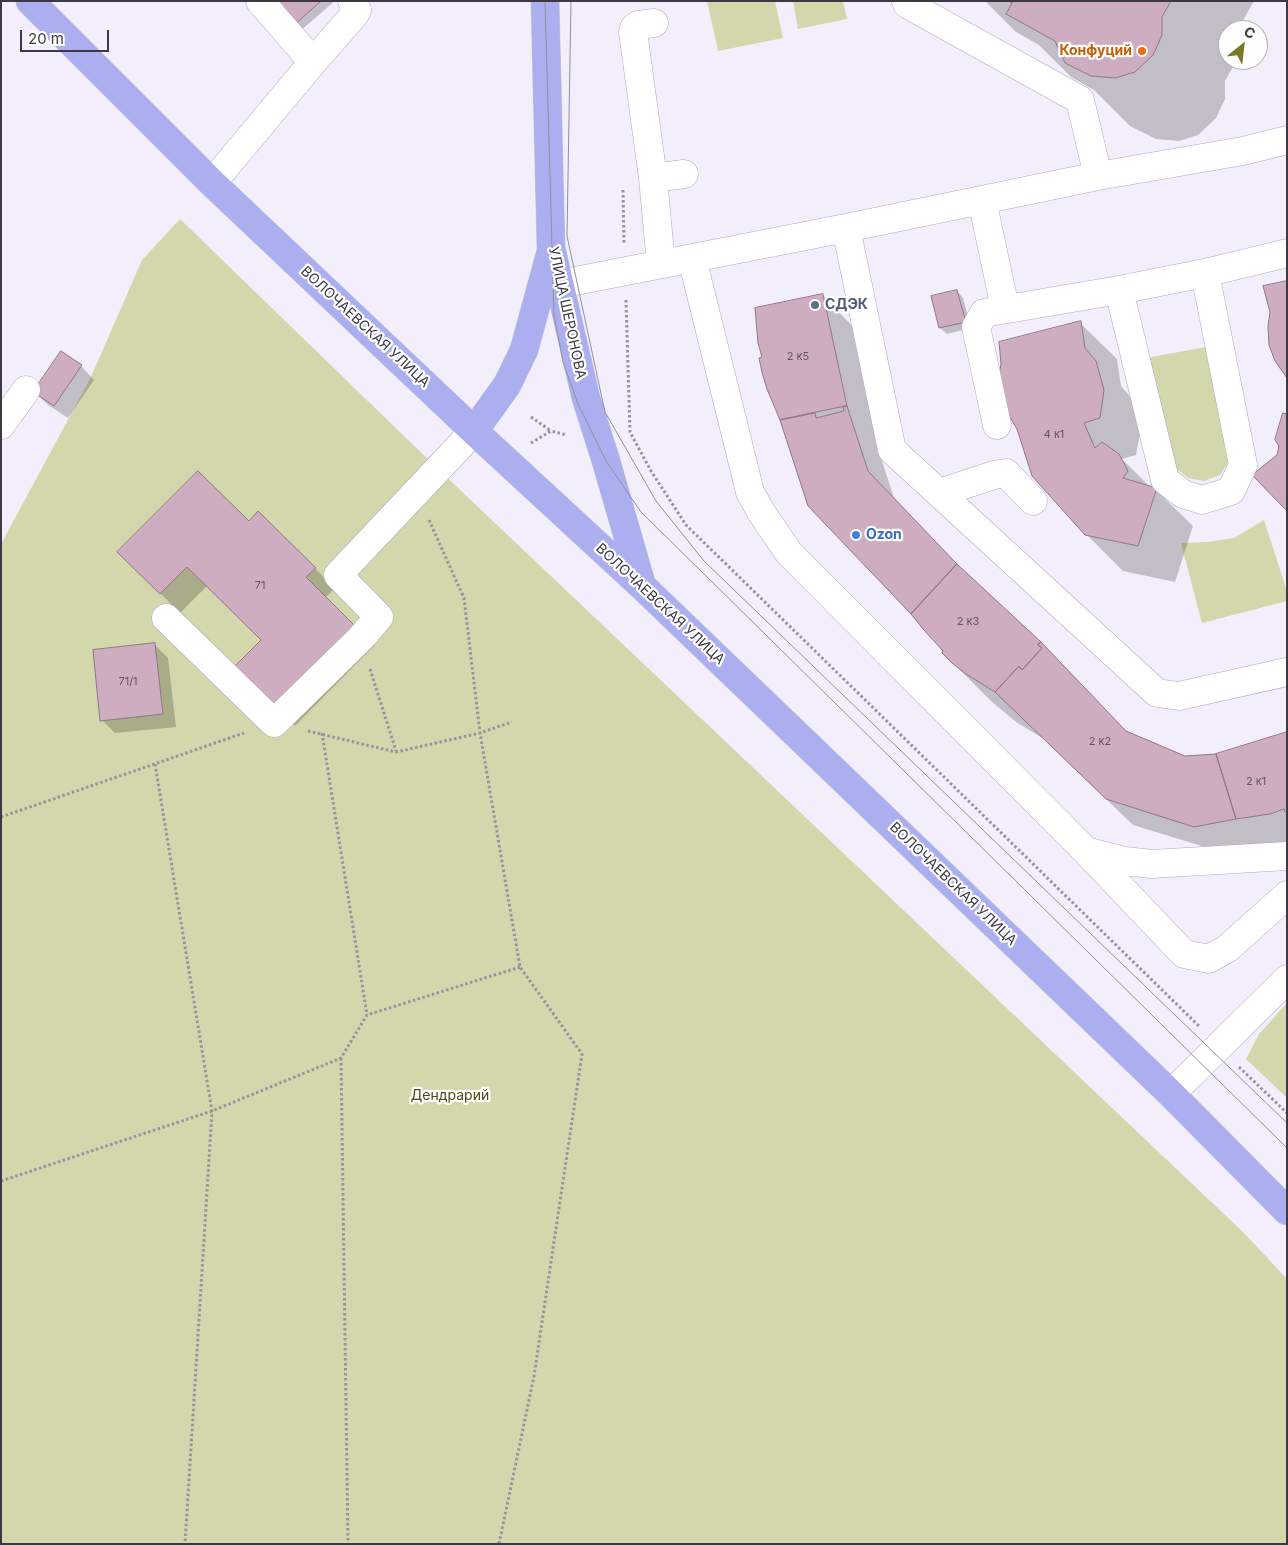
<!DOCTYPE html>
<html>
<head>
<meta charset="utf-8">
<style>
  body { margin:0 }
  #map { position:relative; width:1288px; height:1545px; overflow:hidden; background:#f2eefb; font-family:Inter,sans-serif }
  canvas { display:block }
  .frame { position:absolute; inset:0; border:2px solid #3c3844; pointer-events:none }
  .north { position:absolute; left:1218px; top:20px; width:50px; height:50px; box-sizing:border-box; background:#fefefe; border:1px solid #b0afb4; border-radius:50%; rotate:29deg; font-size:14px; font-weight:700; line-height:20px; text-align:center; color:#3c3844 }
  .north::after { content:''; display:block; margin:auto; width:18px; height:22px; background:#777a23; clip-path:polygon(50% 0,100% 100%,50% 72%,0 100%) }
  .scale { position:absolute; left:20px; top:30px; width:89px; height:22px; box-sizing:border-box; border:2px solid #3c3844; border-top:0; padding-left:6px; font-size:15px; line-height:18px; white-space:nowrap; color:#3c3844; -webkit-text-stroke:4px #fefefe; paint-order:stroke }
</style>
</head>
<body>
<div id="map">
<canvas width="1288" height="1545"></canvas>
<div class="frame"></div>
<div class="north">С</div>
<div class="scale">20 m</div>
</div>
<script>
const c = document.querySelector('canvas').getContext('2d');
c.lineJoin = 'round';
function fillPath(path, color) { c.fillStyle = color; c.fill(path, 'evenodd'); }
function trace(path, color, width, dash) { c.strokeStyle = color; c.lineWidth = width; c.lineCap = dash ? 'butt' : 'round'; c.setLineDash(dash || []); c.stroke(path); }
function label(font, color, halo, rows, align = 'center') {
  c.font = font + ' Inter,sans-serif'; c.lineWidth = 4.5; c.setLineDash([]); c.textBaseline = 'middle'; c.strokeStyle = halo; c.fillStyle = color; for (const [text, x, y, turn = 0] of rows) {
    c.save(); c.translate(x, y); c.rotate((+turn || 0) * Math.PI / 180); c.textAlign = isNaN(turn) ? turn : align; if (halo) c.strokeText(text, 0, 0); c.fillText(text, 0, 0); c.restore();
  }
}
fillPath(new Path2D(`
  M707,1H775L783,38L718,51Z
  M793,1H843L847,19L798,29Z
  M180,219L438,469L1244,1233L1287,1279V1544H1V544L91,377L142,260Z
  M1206,347L1229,461L1220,475L1204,481L1188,478L1174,467L1146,358Z
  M1264,520L1287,591V601L1202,623L1181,543L1207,542L1234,538Z
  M1287,1003V1098L1246,1059L1259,1034Z`), '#d3d8ac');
fillPath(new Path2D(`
  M273,1H335L300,31Z
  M985,1H1254L1242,22L1250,30H1228V60H1237L1225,81V99L1216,118L1198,135L1179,141L1156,139L1130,126L1094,90L1071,77L1039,45L1016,32Z
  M957,291L963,298L971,328L947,334L940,328L933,297Z
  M822,295L870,344L891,459L882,461L894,498L967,575L1041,644L1127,732L1185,757L1216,755L1287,733V867L1221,852L1133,825L1044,739L1016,722L991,701L943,653L945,651L912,613L809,505Z
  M1080,323L1117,359L1121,386L1132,399L1141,427L1136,455L1122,459L1151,488L1156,490L1193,526L1175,582L1123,571L1086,534Z
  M61,353L81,366L94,380L68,418L48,405L35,392Z
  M258,513L335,588L325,598L374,646L295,726L236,667L262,640L207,586L180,613L119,552L249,522Z
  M155,645L168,658L176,727L115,733L102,720Z`), '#0003');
const building = new Path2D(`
  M272,1H321L293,26Z
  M1008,1H1171L1162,17V35L1153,55L1135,72L1115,78L1091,76L1065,63L1055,41L1006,14L1012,3Z
  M1287,281V378L1275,361L1269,345L1268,326L1270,312L1263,286Z
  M957,290L966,322L939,328L931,296Z
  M823,294L847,406L843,407L844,411L816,418L815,413L780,420L767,389L762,372L759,358L762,357L758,343L755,308Z
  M1081,321L1085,348L1096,361L1104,390L1100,418L1084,423L1095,448L1102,442L1119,454L1128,471L1123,478L1157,488L1138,546L1085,535L1032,476L1017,429L1004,407L998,379L1001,364L999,342Z
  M61,351L82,365L54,406L33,392Z
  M847,406L868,471L957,564L911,614L808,506L780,420Z
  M1283,413L1287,414V511L1252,475L1277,455L1279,446L1275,440Z
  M198,471L249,521L258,511L316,568L306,577L355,626L275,707L234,667L261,640L187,567L160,594L117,552Z
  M957,564L1041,642L1038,645L1042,648L1022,670L1019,666L995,692L966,674L952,663L942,653L943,651L923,629L911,614Z
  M1041,642L1126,731L1185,756L1216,754L1236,819L1194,827L1106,799L995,692L1019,666L1022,670L1042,648L1038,645Z
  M155,643L163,714L100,721L93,650Z
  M1287,732V812H1285L1284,809L1270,814L1236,819L1216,754Z`);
fillPath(building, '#cdadbf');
trace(building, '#937586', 1);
const minor = new Path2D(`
  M906,1L907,4L1080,100L1098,176
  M654,23L638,25L634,28L633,32L653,178L661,264
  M313,62L355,14L357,10L352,1
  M653,178L684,174
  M212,183L313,62L260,1
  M982,200L1005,308
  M846,228L892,450L1157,693L1179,696L1287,672
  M692,258L750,492L761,512L789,553L1086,851L1184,954L1209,959L1228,948L1287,895
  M1205,273L1287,253
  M560,284L846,228L1098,176L1243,151L1287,140
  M1,425L26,390
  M997,425L976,327L984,313L1119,290L1205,273L1243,465L1231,491L1202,500L1183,494L1165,480L1119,290
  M939,493L994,475L1006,473L1033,501
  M166,618L274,723L360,639L379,617L338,575L474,431
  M1086,851L1124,861L1152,864L1287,856
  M1171,1094L1287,979`);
const major = new Path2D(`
  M30,1L212,183L474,431L642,586L1171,1094L1287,1211
  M545,1L551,248L586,398L606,461L642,586
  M474,431L507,385L524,350L551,251`);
trace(minor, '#b1a7c5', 29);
trace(major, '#d0cfd2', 29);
trace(new Path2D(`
  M623,190L624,244
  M626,300L630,432L651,471L686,525L1199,1026
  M531,417L551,431
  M531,443L551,431L567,435
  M429,520L464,598L480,733L520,967L582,1054L534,1376L499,1544
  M370,669L396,751
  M308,731L396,752L480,733L512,722
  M322,733L367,1015
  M155,764L212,1111L185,1544
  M1,817L244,733
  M341,1058L348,1544
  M1239,1067L1287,1113
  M1,1181L212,1111L341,1058L367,1015L520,967`), '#96929f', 3, [2.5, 2.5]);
trace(minor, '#fff', 28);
trace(major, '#acafef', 28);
trace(new Path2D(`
  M545,1L554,315L563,362L578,404L606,461L641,512L1287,1148
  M571,1L567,236L605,412L656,501L704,561L1287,1123`), '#938f9c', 1);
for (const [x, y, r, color] of [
  [1142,51,5,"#e8710a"],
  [815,305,5,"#5c6f8a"],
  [856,535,5,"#3f7fe0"]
]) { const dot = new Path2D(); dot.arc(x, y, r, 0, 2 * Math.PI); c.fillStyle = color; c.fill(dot); trace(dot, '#fefefe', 2); }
label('11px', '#605563', null, [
  ["2 к5",798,357],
  ["4 к1",1054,435],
  ["71",260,586],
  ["2 к3",968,622],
  ["71/1",128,682],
  ["2 к2",1100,742],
  ["2 к1",1256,782]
]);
label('bold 14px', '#c56008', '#fefefe', [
  ["Конфуций",1132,51]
], 'right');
label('bold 14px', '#4e5e75', '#fefefe', [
  ["СДЭК",825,305]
], 'left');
label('14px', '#3c3844', '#fefefe', [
  ["УЛИЦА ШЕРОНОВА",567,313,78],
  ["ВОЛОЧАЕВСКАЯ УЛИЦА",365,327,43],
  ["ВОЛОЧАЕВСКАЯ УЛИЦА",660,604,43],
  ["ВОЛОЧАЕВСКАЯ УЛИЦА",953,884,44]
]);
label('bold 14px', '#366cbe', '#fefefe', [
  ["Ozon",866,535]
], 'left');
label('14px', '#484b14', '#fefefe', [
  ["Дендрарий",450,1096]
]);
</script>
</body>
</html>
